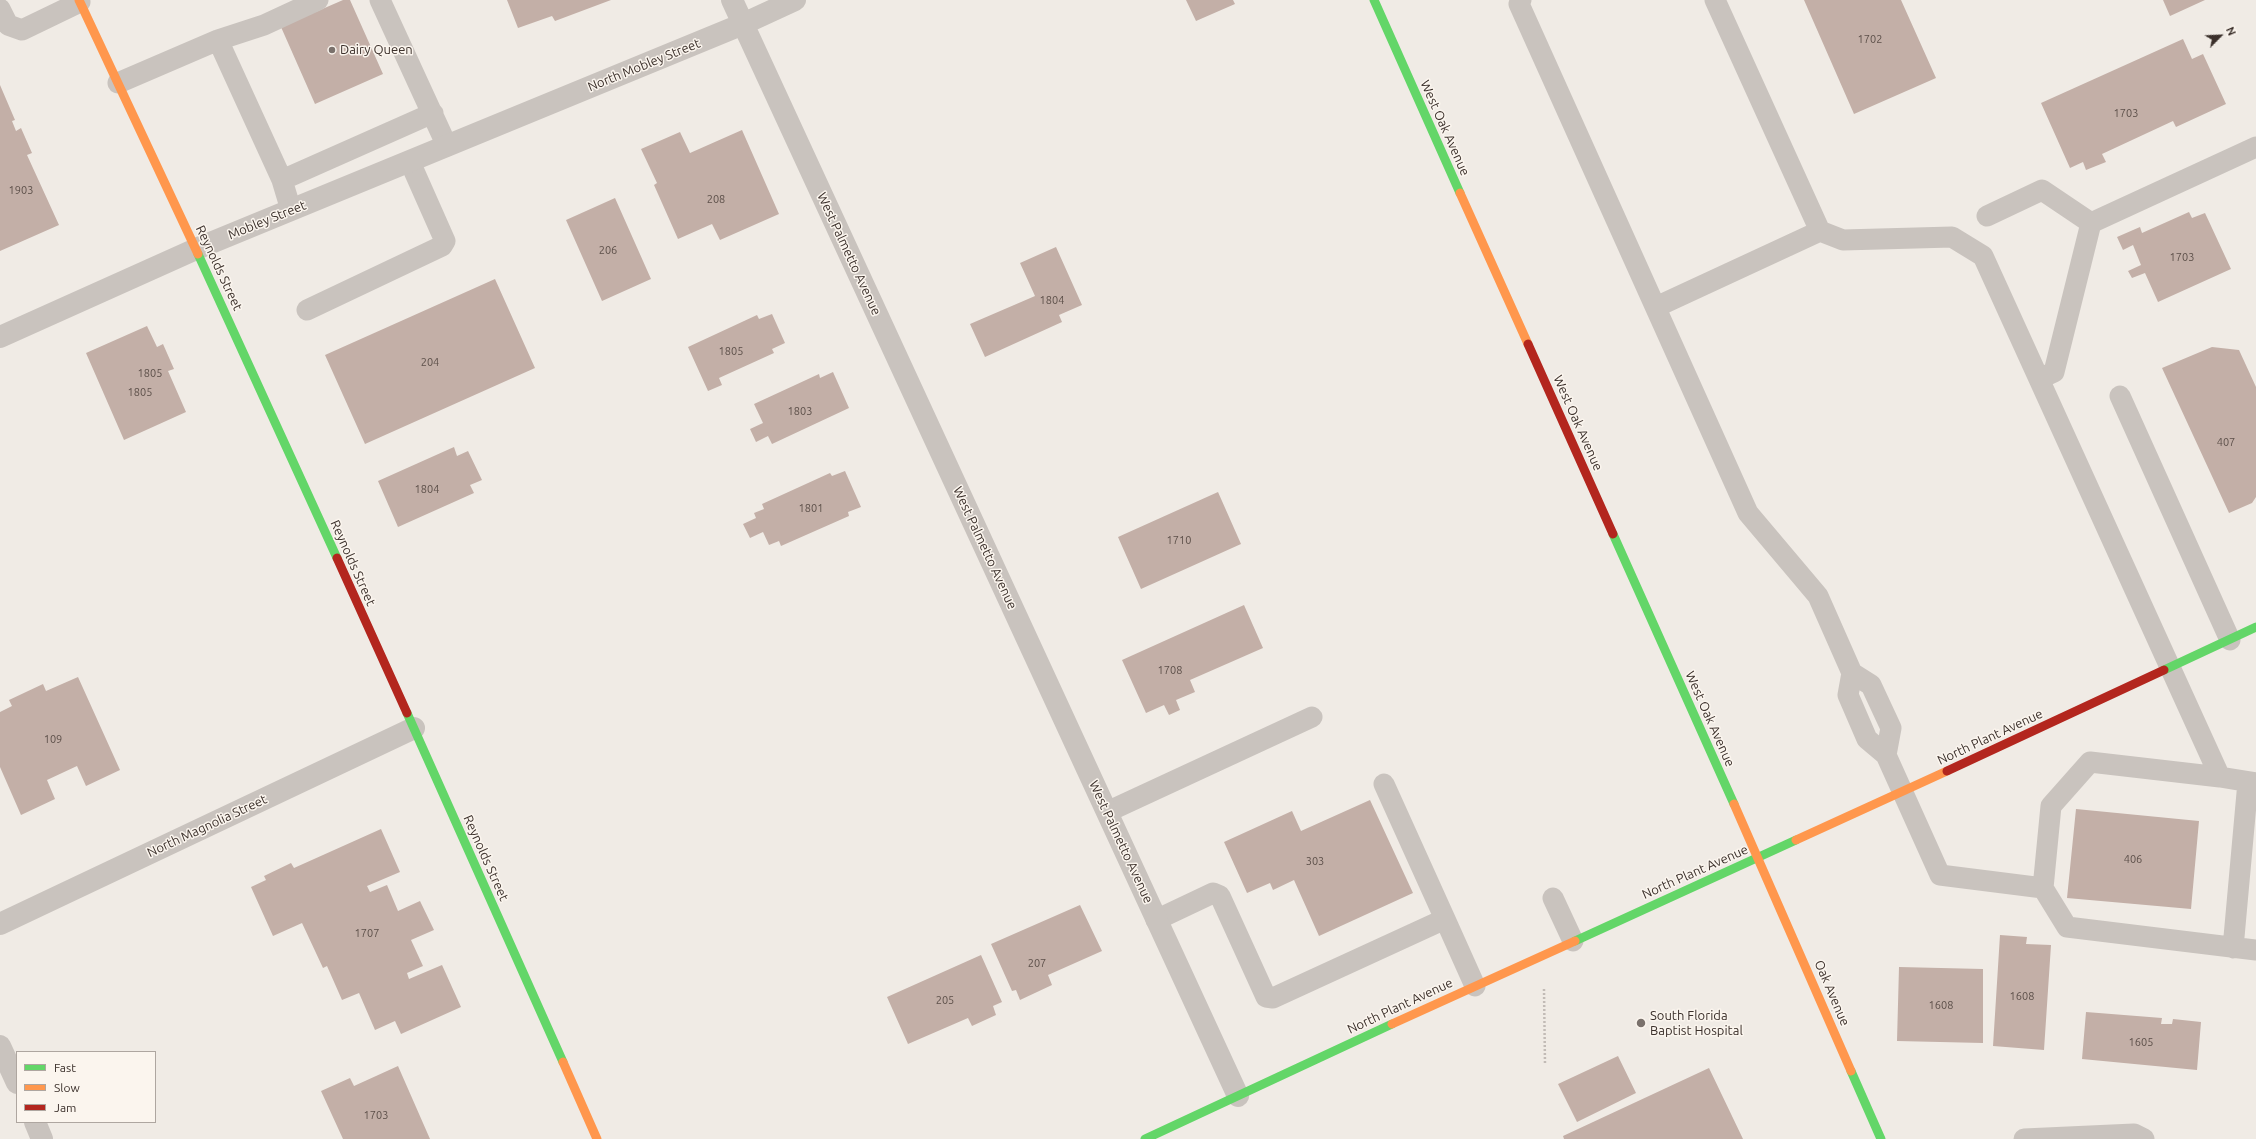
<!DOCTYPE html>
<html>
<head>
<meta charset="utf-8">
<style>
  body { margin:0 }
  #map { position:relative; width:2256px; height:1139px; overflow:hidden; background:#f0ebe5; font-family:Ubuntu,sans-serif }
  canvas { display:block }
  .legend { position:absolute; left:16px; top:1051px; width:140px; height:72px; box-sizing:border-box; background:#fbf5ee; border:1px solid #aea6a0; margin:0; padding:5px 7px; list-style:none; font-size:12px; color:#3b302b }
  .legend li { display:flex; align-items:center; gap:8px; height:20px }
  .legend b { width:20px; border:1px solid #aea6a0 }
  .north { position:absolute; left:2200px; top:16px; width:40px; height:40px; -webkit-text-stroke:3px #fbf5ee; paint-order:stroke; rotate:66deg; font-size:11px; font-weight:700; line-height:16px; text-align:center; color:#3b302b }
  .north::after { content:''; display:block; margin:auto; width:14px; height:18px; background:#3b302b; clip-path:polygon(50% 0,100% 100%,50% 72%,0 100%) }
</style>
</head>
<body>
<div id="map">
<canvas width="2256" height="1139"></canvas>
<ul class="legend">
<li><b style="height:5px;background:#63d668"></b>Fast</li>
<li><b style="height:5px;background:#ff974d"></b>Slow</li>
<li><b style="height:5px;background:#b3261e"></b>Jam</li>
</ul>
<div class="north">N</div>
</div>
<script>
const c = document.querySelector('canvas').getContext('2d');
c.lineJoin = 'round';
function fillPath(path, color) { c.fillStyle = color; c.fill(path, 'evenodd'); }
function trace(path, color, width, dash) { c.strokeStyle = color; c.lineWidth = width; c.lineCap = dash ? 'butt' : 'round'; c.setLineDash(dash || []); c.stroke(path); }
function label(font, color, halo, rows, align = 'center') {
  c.font = font + ' Ubuntu,sans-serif'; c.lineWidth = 3; c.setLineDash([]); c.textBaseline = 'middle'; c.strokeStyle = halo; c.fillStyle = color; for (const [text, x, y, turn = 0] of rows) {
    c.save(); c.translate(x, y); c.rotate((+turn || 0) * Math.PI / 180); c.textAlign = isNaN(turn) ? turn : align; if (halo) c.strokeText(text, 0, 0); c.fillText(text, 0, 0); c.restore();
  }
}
fillPath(new Path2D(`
  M343,0H350L383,74L315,104L281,27Z
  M507,0H611L555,21L552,16L518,28Z
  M1186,0H1233L1235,4L1196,21Z
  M1804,0H1901L1936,78L1854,114Z
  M2163,0H2205L2170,16Z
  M2183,39L2192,59L2203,54L2226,104L2176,127L2173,121L2102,154L2106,162L2086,170L2083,162L2070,168L2041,103Z
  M0,85L15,120L12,121L16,131L21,128L32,153L27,155L59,225L0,251Z
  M742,130L779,214L720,240L712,224L678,239L654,185L657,183L641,149L680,132L690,153Z
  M615,198L651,279L602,301L566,220Z
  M2189,212L2192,218L2205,213L2231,269L2158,302L2145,273L2132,278L2128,271L2141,265L2133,245L2123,250L2117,237L2140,227L2142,233Z
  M1056,247L1082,305L1059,315L1062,322L985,357L970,324L1035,296L1020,263Z
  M495,279L535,368L365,444L325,355Z
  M772,314L785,343L772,349L774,353L719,378L722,385L708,391L688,347L757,315L759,319Z
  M147,326L157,347L163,344L174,369L168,371L186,412L124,440L86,353Z
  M2212,347L2239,350L2256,387V497L2252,503L2229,513L2162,368Z
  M833,372L849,408L772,444L768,436L756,442L750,429L763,423L754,404L819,374L820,378Z
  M454,447L457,456L468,451L482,480L470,485L474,493L398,527L378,481Z
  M845,471L861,507L848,512L849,516L781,546L779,541L769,545L763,532L750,538L743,524L756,518L754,513L764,509L762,504L830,473L832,476Z
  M1218,492L1241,544L1141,589L1118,537Z
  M1244,605L1263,648L1190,680L1195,692L1176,700L1180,710L1169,715L1164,705L1146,713L1122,660Z
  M78,677L120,770L86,786L77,766L47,780L55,799L21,815L0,767V712L12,706L9,700L43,684L46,691Z
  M1370,800L1413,893L1319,936L1294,880L1273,890L1270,883L1247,893L1224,842L1292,811L1301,831Z
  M2076,809L2199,821L2191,909L2067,898Z
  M381,829L400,872L367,886L370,892L387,885L398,911L420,901L434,930L411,940L423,966L407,973L409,979L442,965L461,1007L401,1034L395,1021L375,1030L359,993L342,1000L327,966L323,968L302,923L273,936L251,887L266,880L264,876L291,863L294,868Z
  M1080,905L1102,951L1048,975L1052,985L1020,1000L1016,990L1012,991L991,944Z
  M2000,935L2027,937L2026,944L2051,945L2044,1050L1993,1046Z
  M981,955L1002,1002L993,1006L996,1015L972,1026L968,1018L908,1044L887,997Z
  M1899,967L1983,969V1043L1897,1041Z
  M2086,1012L2162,1018L2161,1024H2172L2173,1019L2201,1022L2197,1070L2082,1059Z
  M1618,1056L1636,1093L1577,1122L1558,1084Z
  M398,1066L430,1139H343L321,1091L350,1078L354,1086Z
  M1709,1068L1743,1139H1564L1563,1136Z`), '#c3afa7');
trace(new Path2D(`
  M1544,989L1545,1064`), '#c2bbb6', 2.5, [2, 2]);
trace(new Path2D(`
  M380,0L447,146
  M1521,0L1519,4L1748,513L1818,596L1852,673
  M1715,0L1820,231L1843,240L1952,237L1983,256L2220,777L2256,783
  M0,9L8,25L22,30L80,2
  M218,40L282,180L291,210
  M118,83L218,40L264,25L318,0
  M282,180L433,113
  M1987,216L2042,190L2091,223
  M1656,307L1820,231
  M307,310L442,246L445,241L410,162
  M2039,379L2054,372L2091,223L2256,147
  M2120,396L2230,640
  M1886,755L1891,728L1871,685L1852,673L1848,695L1867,739L1886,755L1940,875L2043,888L2067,927L2256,950
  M1384,784L1445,919
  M1107,812L1312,717
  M2043,888L2051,806L2090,762L2220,777
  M1553,898L1573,941
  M1156,920L1213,893L1220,896L1266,997L1273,998L1445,919L1475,986
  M2233,948L2248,782
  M2024,1139L2134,1134L2144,1139`), '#c9c3be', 21);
trace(new Path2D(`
  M732,0L1238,1096
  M0,337L196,249L743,24L795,0
  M0,924L414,728
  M0,1046L17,1083
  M35,1122L42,1139`), '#c9c3be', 22);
trace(new Path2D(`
  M1374,0L1460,193
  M198,254L337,558
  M1613,534L1734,804
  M2164,670L2256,627
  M407,713L563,1062
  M1575,941L1796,840
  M1851,1071L1881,1139
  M1145,1139L1392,1024`), '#63d668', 9);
trace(new Path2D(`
  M79,0L198,254
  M1460,193L1528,344
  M1734,804L1851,1071
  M1796,840L1947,771
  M1392,1024L1575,941
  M563,1062L597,1139`), '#ff974d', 9);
trace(new Path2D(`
  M1528,344L1613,534
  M337,558L407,713
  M1947,771L2164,670`), '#b3261e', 9);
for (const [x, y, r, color] of [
  [332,50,4,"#7a716c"],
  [1641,1023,5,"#7a716c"]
]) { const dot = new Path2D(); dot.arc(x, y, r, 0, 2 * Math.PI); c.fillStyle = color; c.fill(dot); trace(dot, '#fbf5ee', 1.5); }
label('11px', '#5d504a', null, [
  ["1702",1870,39],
  ["1703",2126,113],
  ["1903",21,190],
  ["208",716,199],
  ["206",608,250],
  ["1703",2182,257],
  ["1804",1052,300],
  ["1805",731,351],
  ["204",430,362],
  ["1805",150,373],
  ["1805",140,392],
  ["1803",800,411],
  ["407",2226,442],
  ["1804",427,489],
  ["1801",811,508],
  ["1710",1179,540],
  ["1708",1170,670],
  ["109",53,739],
  ["406",2133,859],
  ["303",1315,861],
  ["1707",367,933],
  ["207",1037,963],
  ["1608",2022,996],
  ["205",945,1000],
  ["1608",1941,1005],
  ["1605",2141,1042],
  ["1703",376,1115]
]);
label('13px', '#3b302b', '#fbf5ee', [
  ["Dairy Queen",340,50],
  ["South Florida",1650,1016],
  ["Baptist Hospital",1650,1031]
], 'left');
label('13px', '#3b302b', '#fbf5ee', [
  ["North Mobley Street",644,65,-22],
  ["West Oak Avenue",1445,128,66],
  ["Mobley Street",267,220,-22],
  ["West Palmetto Avenue",849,254,65],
  ["Reynolds Street",219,268,65],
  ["West Oak Avenue",1578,423,66],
  ["West Palmetto Avenue",985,548,65],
  ["Reynolds Street",353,563,66],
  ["West Oak Avenue",1710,719,66],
  ["North Plant Avenue",1990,737,-25],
  ["North Magnolia Street",207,826,-25],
  ["West Palmetto Avenue",1121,842,65],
  ["Reynolds Street",486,858,66],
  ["North Plant Avenue",1695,872,-24],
  ["Oak Avenue",1832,993,67],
  ["North Plant Avenue",1400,1006,-25]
]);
</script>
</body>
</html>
